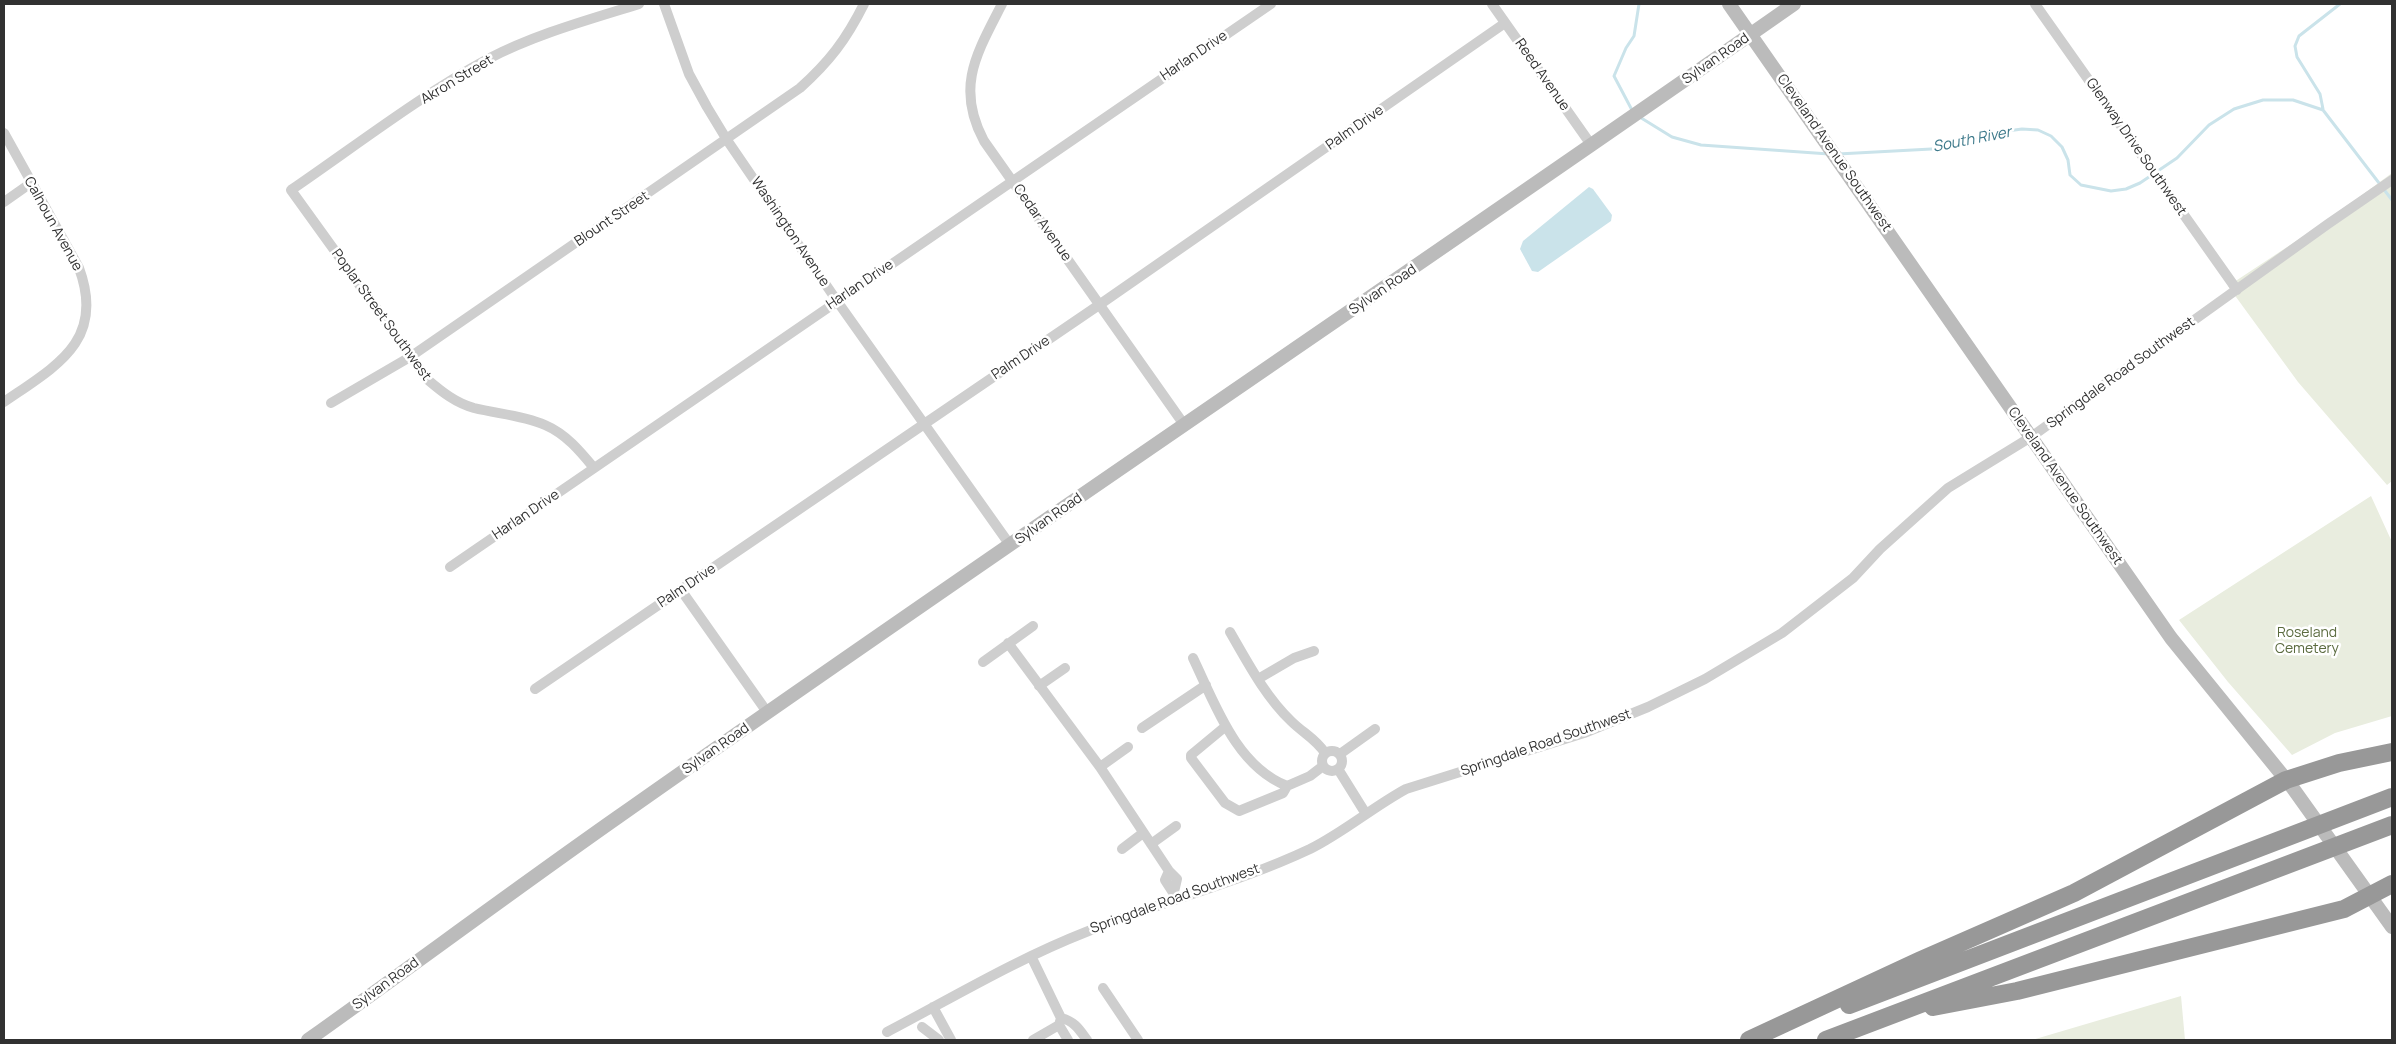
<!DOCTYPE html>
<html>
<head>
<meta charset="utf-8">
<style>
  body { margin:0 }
  #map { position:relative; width:2396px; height:1044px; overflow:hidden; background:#fff; font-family:Manrope,sans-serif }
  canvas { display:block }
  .frame { position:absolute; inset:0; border:5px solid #313131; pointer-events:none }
</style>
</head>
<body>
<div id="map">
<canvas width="2396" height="1044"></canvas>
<div class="frame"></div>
</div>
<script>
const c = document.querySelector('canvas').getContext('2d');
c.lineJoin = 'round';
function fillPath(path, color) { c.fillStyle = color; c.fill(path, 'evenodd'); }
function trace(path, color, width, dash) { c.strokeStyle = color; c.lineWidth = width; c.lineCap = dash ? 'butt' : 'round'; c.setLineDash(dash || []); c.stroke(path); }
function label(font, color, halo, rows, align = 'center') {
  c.font = font + ' Manrope,sans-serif'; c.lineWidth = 5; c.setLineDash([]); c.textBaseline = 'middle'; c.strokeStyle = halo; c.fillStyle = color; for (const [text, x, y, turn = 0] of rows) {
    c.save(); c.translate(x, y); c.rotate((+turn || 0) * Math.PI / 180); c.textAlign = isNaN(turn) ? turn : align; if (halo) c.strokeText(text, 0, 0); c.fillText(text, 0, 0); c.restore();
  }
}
fillPath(new Path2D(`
  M2392,173V481L2387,485L2298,382L2228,286L2328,220Z
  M2371,496L2392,542V716L2335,733L2292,755L2228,682L2179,620Z
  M2181,996L2185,1040H2032Z`), '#e9eddf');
fillPath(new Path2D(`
  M1589,187L1593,189L1612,215L1611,221L1538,272L1532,271L1520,249L1523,241Z`), '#cae3ea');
trace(new Path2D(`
  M2323,109L2320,94L2297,57L2295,46L2299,36L2340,4
  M1633,112L1614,76L1626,48L1634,36L1639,4
  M1638,116L1672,137L1701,145L1829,154
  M1838,154L1950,148L1993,133L2022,129L2038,130L2051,136L2062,147L2068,160L2070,175L2081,185L2111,191L2126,189L2140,183L2177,158L2209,125L2234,109L2263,100H2293L2323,110L2392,200`), '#cae3ea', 3);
trace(new Path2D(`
  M664,4L689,74L707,107L727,140L837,301L1010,545
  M1002,4C977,53 955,87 984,141L1185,426
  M1492,4L1592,146
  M2035,4L2237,290
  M4,133L79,268C106,341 56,366 4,402
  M4,202L31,183
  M331,403L410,357L800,88C829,62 846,40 864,4
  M594,468C580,451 566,434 545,425C522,415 498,414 474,408C456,403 442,392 428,380L291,190C354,147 421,95 488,59C536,34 588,20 639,4
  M450,567L1271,4
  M681,590L767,712
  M1230,632C1248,663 1265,696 1291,721C1303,733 1316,739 1325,753
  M1008,643L1100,767L1169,871L1177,879L1174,892
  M1193,658C1215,704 1236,766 1287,786L1310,776L1323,766
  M983,662L1033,626
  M1258,679L1294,658L1314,651
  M1039,686L1065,668
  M535,689L1099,305L1505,23
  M1226,726L1191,755V758L1225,803L1239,811L1283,793L1287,786
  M1142,728L1206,685
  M1322 761a10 10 0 1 1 20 0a10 10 0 1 1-20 0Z
  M1340,754L1375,729
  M1100,767L1128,747
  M1338,769L1366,814
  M1151,844L1176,826
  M1122,849L1143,833
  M1169,871L1165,880L1174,894
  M1031,956L1061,1018L1059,1025L1068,1040
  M1103,988L1138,1040
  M933,1007L951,1040
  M1061,1018C1074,1021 1079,1029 1087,1040
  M922,1027L939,1040
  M887,1032C952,998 1017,959 1086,932C1160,902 1238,883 1310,849C1344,832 1373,807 1406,789L1584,733L1648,707L1705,679L1782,633L1853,578L1880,549L1948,488L2031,437L2328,224L2392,180
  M1033,1040L1059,1025`), '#cecece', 10);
trace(new Path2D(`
  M1729,4L2171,638L2292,787L2392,927
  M308,1040C412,966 514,890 618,817C1008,542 1404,277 1794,4`), '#bbb', 14);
trace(new Path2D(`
  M1849,1005L2392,797
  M1933,1007L2017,991L2344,909L2392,884
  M1749,1040L1919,961L2074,893L2286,780L2339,763L2392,752
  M1826,1040L2392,825`), '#989898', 18);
label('14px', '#313131', '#fff', [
  ["Harlan Drive",1194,56,-34],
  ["Sylvan Road",1716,59,-35],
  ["Reed Avenue",1542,75,55],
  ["Akron Street",457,80,-31],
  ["Palm Drive",1355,128,-35],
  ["Glenway Drive Southwest",2136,147,55],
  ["Cleveland Avenue Southwest",1834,153,55],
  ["Blount Street",612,219,-34],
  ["Cedar Avenue",1042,223,55],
  ["Calhoun Avenue",53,224,61],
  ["Washington Avenue",790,232,56],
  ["Harlan Drive",860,285,-34],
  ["Sylvan Road",1383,290,-34],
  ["Poplar Street Southwest",381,315,54],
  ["Palm Drive",1021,358,-34],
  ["Springdale Road Southwest",2121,373,-36],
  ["Cleveland Avenue Southwest",2065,486,55],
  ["Harlan Drive",526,515,-34],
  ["Sylvan Road",1049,519,-35],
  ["Palm Drive",687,586,-34],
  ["Springdale Road Southwest",1546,743,-19],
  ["Sylvan Road",716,749,-35],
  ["Springdale Road Southwest",1175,899,-20],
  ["Sylvan Road",386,984,-36]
]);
label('14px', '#5b6b3f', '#fff', [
  ["Roseland",2307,633],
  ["Cemetery",2307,649]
]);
label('italic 15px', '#3e7a8b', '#fff', [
  ["South River",1972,140,-11]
]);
</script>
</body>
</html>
